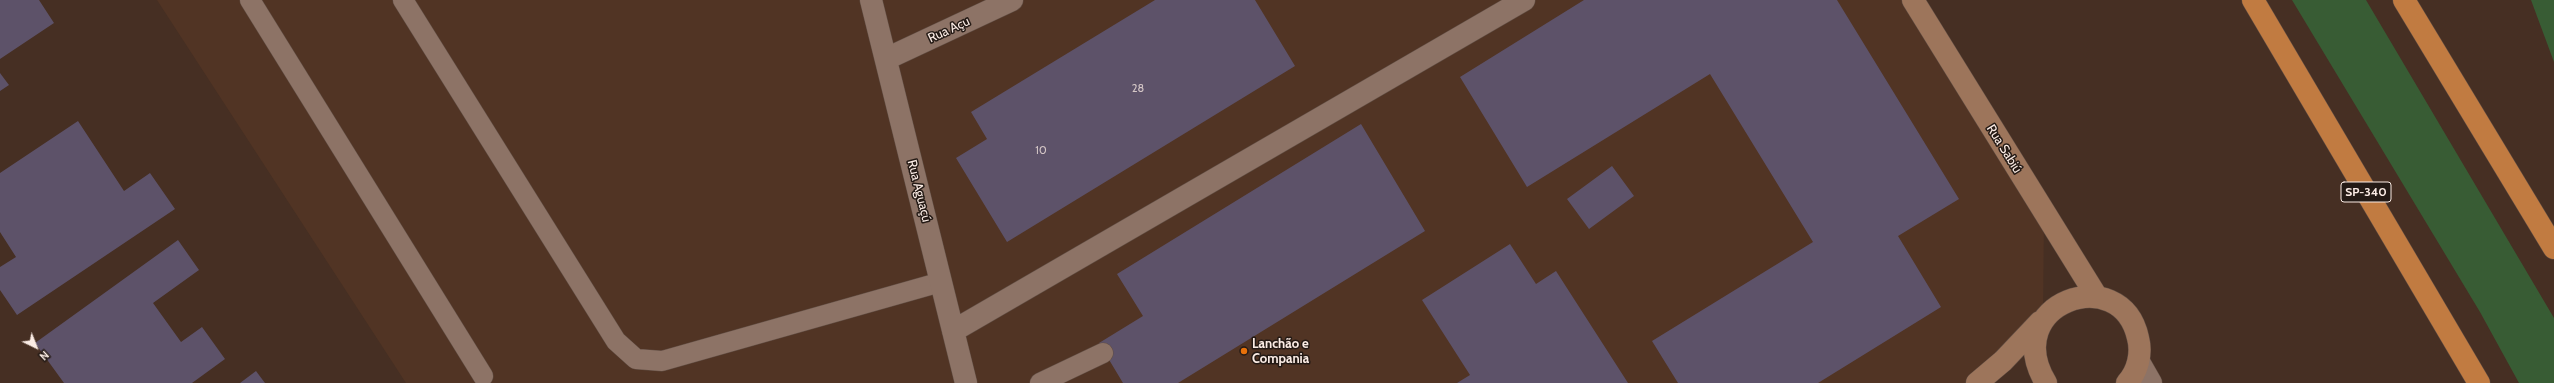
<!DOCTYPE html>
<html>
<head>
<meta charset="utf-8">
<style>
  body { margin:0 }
  #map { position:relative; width:2554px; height:383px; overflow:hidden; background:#462f23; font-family:Cabin,sans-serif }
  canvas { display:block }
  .north { position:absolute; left:16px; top:327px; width:40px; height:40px; -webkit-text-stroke:3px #241a15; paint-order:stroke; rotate:137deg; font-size:11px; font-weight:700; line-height:16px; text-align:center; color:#fbece5 }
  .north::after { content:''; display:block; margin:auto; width:14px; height:18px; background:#fbece5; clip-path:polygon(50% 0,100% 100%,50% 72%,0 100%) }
</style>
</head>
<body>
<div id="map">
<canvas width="2554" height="383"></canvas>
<div class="north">N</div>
</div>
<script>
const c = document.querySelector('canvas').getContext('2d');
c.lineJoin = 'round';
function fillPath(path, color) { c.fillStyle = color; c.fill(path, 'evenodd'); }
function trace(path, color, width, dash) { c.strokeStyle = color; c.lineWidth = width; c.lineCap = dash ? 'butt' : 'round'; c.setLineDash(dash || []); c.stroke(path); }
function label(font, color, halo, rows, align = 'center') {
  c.font = font + ' Cabin,sans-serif'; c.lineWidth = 3; c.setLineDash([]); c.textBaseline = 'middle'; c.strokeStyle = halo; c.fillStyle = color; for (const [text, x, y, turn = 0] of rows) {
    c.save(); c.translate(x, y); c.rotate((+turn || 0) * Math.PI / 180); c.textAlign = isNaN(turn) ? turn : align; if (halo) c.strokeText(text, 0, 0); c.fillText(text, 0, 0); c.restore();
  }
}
fillPath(new Path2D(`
  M157,0H1913L2044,214L2043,318L1968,383H406Z`), '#513424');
fillPath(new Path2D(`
  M2292,0H2366L2554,318V383H2519L2480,312Z
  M2531,0H2554V62Z`), '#385c34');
fillPath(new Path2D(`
  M0,0H39L54,23L0,59Z
  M1155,0H1255L1295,66L1007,242L956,158L987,139L971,112Z
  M1584,0H1837L1959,199L1898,236L1941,307L1818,383H1678L1652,341L1813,242L1710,74L1527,187L1460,77Z
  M0,73L9,85L0,91Z
  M78,121L124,191L150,173L175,209L17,315L0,290V267L16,257L0,232V173Z
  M1361,124L1425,231L1178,383H1123L1099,343L1143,316L1117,274Z
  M1612,166L1634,196L1589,229L1567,199Z
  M178,240L199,270L153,303L181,342L202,327L225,359L192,383H64L35,343Z
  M1510,244L1536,284L1556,271L1628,383H1457L1470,375L1422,300Z
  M256,371L265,383H240Z`), '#5d5269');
const lane = new Path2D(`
  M250,0L483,376
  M403,0L616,341L636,359L662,361L941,282
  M1040,383L1103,353`);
const street = new Path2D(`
  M871,0L966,383
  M886,59L1012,0
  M953,331L1524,0
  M2139,362L2151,383`);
const secondary = new Path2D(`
  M1913,0L2097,297
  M1977,383L2003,361L2040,322
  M2046,383C1998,303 2121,260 2138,338C2142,353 2138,371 2127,383`);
const highway = new Path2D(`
  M2253,0L2479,383
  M2404,0L2554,248`);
trace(lane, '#614e44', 21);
trace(street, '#614e44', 23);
trace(secondary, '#614e44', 23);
trace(highway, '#614e44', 23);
trace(lane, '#8d7366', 20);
trace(street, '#8d7366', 22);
trace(secondary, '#9d755b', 22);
trace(highway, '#c17b41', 22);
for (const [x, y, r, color] of [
  [1244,351,4,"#e8710a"]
]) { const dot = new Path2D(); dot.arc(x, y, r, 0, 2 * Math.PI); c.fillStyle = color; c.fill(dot); trace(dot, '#241a15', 1.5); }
label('11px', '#d4c6c6', null, [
  ["28",1138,89],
  ["10",1041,151]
]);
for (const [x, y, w] of [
  [2366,192,50]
]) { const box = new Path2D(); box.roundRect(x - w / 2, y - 10, w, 20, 3); c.fillStyle = '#241a15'; c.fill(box); trace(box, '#fbece5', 1); }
label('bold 12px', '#fbece5', null, [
  ["SP-340",2366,192]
]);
label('13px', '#fbece5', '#241a15', [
  ["Rua Açu",949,30,-25],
  ["Rua Sabiú",2004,149,58],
  ["Rua Aguaçú",919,191,76]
]);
label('bold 13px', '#fbece5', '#241a15', [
  ["Lanchão e",1252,344],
  ["Compania",1252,359]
], 'left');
</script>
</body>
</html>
